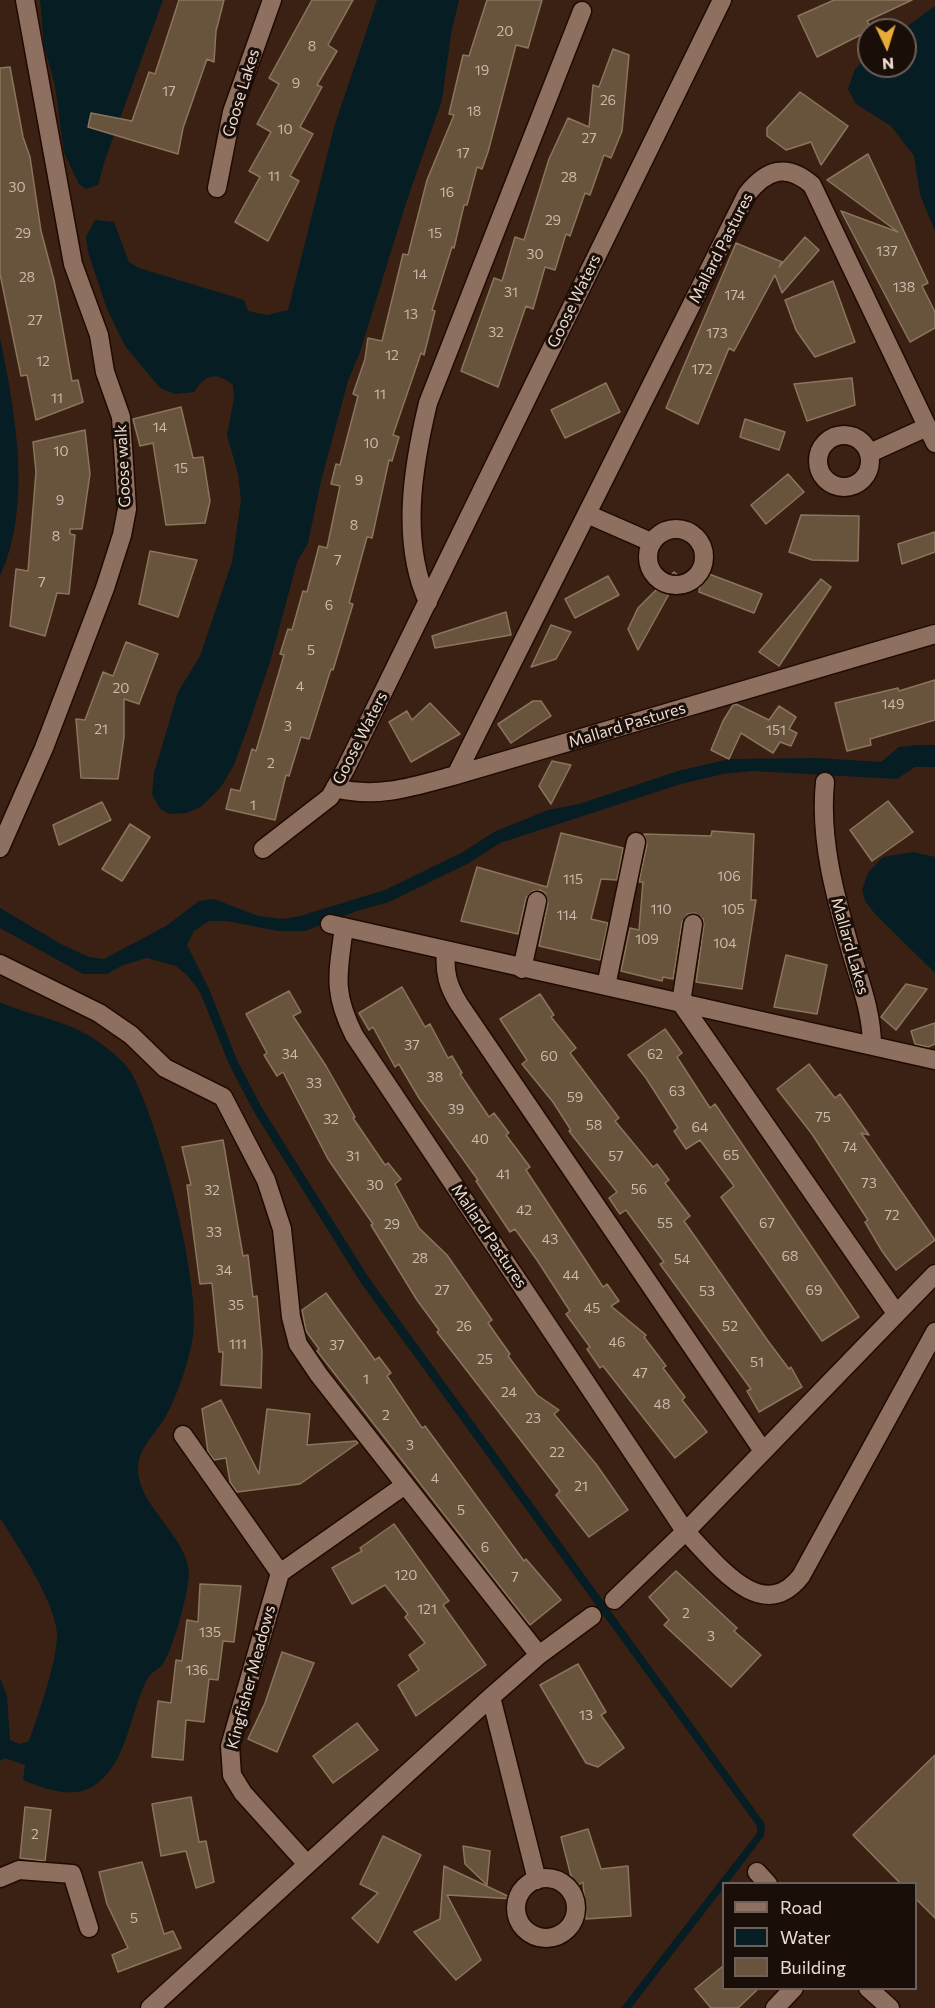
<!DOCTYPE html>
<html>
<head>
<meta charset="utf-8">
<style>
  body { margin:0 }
  #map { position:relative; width:935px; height:2008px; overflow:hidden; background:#3b2114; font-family:Commissioner,sans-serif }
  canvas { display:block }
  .legend { position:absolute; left:722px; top:1882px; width:195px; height:108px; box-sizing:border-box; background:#1a0e09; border:2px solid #6e6059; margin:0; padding:8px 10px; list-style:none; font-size:18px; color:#ecdbd2 }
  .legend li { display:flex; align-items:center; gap:12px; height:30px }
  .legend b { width:30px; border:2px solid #6e6059 }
  .north { position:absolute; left:857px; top:18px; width:60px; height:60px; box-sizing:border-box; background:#1a0e09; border:2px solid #6e6059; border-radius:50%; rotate:176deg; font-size:16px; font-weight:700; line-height:24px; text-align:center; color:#ecdbd2 }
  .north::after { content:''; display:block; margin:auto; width:21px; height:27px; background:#e9ab38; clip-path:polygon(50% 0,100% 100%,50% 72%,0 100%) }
</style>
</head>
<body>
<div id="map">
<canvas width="935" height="2008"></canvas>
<ul class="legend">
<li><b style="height:8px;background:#8e7061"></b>Road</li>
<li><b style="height:16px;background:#061d23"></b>Water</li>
<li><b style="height:16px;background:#68533c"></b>Building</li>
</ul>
<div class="north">N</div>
</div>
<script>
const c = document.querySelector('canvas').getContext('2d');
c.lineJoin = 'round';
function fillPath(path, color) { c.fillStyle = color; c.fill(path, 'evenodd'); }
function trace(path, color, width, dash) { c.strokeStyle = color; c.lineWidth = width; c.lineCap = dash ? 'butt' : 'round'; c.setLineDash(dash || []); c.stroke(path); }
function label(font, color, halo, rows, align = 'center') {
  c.font = font + ' Commissioner,sans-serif'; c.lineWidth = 6; c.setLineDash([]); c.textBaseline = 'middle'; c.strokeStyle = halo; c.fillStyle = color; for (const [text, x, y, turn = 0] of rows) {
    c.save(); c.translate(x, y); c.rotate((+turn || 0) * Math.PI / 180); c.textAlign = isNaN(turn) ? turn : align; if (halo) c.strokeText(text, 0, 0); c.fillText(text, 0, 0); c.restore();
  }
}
fillPath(new Path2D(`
  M40,0H163L105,160L98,185L86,189L79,184L64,153L55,85L44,46Z
  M377,0H459L451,34L442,100L406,203L360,352L348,381L321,481L308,543L297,562L270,662L245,735L234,765L221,787L202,806L187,813L170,814L160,809L152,794L154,773L178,692L200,656L232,562L241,500L238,474L227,435L234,398L233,385C216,371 206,374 194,392L175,394L160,388L125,346L107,309L88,252L86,237L95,220L114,222L129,262L139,268L244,300L248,311L267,315L288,310L335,124Z
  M935,6V231L920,195L914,156L891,126L856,104L848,89L855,69L869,56V66H905V30H902Z
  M0,338C15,411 33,505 0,576Z
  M918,745H935V767H915L897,779L752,771L723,774L681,784L500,843L469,863L389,902L357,911L305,931H278L227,921H209L194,931L187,945L209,989L237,1060L262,1108L369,1278L765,1824L764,1836L728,1883L724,1884L723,1889L631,2008H621L757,1833V1826L361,1283L254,1112L229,1064L200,992L188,976L176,966L147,958L123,965L107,974H83L0,928V908L61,944L89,957L104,959L166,926L199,901L214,899L258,916L283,919L300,916L385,890L463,852L494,832L548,810L579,804L678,771L729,759L817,758L881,762L899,747Z
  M913,852L935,857V973L875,914L865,901L862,890L868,873L883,857Z
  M0,1002C32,1017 69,1020 97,1041C109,1049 127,1063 133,1076C159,1125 204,1290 192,1343C186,1368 179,1391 167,1414C158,1432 140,1445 138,1466C135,1504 187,1535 189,1573C189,1591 173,1650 162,1665C158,1670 151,1672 148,1678C129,1712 129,1761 95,1785C73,1800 45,1789 23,1780L25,1765L5,1758L0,1761V1678L7,1696L10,1740L20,1744L29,1741C38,1716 58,1659 57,1633C54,1600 18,1546 0,1518Z`), '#061d23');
const building = new Path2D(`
  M179,0H224L216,31L214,62L207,59L183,128L178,154L88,127L91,113L132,121L149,72L155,74Z
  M312,0H353L328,45L337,51L317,85L322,87L300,127L313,134L290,176L299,181L268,241L235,222L260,177L249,171L271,132L257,124L279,84L269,78Z
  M487,0H542L528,48L516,45L488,152L482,169L477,167L467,205H464L454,248L452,247L432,310L435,311L424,355L421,353L393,435L399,437L392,461L389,460L372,538L367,537L349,603L353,604L333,670L331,669L309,739L301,737L289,776L286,775L275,820L226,809L231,789L240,791L252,749L256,751L284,655L280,654L288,629L292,630L303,591L307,592L319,546L327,548L340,486L331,484L336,464L340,465L358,396L353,394L365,359L368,338L382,341L403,254L408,255L427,180L454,115L449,114L463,55L469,56Z
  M834,0H912L867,21L872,29L817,57L798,16Z
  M613,49L629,55L622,131L611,158L604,155L590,195L585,193L570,236L566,234L555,270L545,267L533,309L526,306L498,387L461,371L494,278L502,281L515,237L524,240L549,159L568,118L589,127L593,85L599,87Z
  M10,67L23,137L30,157L41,231L54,280L72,381L78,380L83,402L36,420L27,375L21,376L0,274V68Z
  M800,92L848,126L821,165L811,142L786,150L767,136V128Z
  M868,154L928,283L922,286L935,312V328L910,342L841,211L898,232L827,180Z
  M805,237L819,250L782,293L775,275L734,351L729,348L698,424L666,408L736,243L782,262L779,267Z
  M833,281L855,342L815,357L796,330L785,300Z
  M852,378L855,405L807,421L794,384Z
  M606,383L620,412L565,438L551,410Z
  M181,407L193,458L203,457L210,501L205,523L166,525L153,443L140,446L133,419Z
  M745,419L785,432L779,450L740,437Z
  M85,430L90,474L82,529H70V534L75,535L69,594L57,593L45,636L10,626L16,569L28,571L36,472L33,442Z
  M788,474L804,492L766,524L751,505Z
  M801,515L859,516L858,561L812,560L789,552Z
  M935,532V552L902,564L898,544Z
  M150,551L197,560L178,617L139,604Z
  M701,571L762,594L754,613L699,592Z
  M674,572L679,576L638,650L628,629L638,608Z
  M608,576L619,595L575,618L565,599Z
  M821,579L831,587L779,666L759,652Z
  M506,612L511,635L435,648L432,636Z
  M551,625L571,632L556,659L531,667Z
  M126,642L158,654L139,704L124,699V737L118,779L81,778L76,719L85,720L103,672L113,676Z
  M935,680V720L870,739L871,745L847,751L835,703L898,688L899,691Z
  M533,701H541L551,716L511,743L498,724Z
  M430,703L460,734L411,762L389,722L407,711L412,720Z
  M736,704L769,720L779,706L796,717L789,729L797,733L791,746L780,742L773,753L741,733L729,759L711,750L723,721L733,705Z
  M552,761L571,765L551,804L539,786Z
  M888,801L913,832L872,861L850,830Z
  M102,802L111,820L59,845L53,825Z
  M130,824L150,837L122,881L102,869Z
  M712,831L754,834L751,900H756L742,989L696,982L704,925L703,919L695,913L688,914L682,922L673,979L663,977L662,981L621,971L630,928L639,930L643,882H639L647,844L644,834L711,836Z
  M561,833L623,848L617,880L601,879L591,919L608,923L600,960L539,946L548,903L545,893L540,890L533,891L526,898L518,934L461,921L477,867L547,887Z
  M786,955L827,965L817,1014L774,1007Z
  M906,984L927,989L896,1030L881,1017Z
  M402,987L425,1027L430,1024L448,1058L452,1056L462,1073L460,1074L489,1117L494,1113L509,1133L506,1135L530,1167L526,1170L603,1287L607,1284L619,1301L611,1306L646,1335L644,1337L666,1366L663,1368L685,1397L682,1400L707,1432L675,1458L603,1366L600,1368L587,1349L590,1347L566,1314L570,1311L537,1260L515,1229L510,1232L476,1181L478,1180L419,1098L399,1064L395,1067L373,1027L369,1030L359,1013Z
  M289,991L301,1012L293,1016L326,1066L355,1117L353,1118L385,1165L388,1163L401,1179L395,1184L419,1228L447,1255L492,1320L488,1323L510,1354L508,1356L537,1395L559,1410L554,1414L596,1464L628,1510L589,1537L556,1495L560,1491L437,1332L439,1330L417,1300L371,1225L373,1224L328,1159L283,1072L277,1076L264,1055L267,1053L246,1014Z
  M540,994L554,1015L551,1017L576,1048L570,1053L619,1118L615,1121L653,1167L657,1164L669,1180L665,1183L690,1216L684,1221L768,1341L789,1369L791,1367L802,1387L759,1412L747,1391L751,1389L660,1264L664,1262L626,1210L620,1214L609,1198L617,1192L569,1131L571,1130L553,1102L522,1064L527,1060L500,1019Z
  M935,1023V1044L928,1047L915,1044L911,1031Z
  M665,1029L682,1053L677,1057L710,1108L715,1104L859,1317L822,1341L721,1197L734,1186L700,1140L686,1149L674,1131L678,1128L646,1078L628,1055Z
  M809,1064L835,1098L840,1094L869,1135L861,1133L935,1240L896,1270L882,1251L865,1222L868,1220L812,1134L777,1089Z
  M223,1140L243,1256L248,1255L253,1297L257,1296L262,1352L261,1388L221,1385L223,1352H219L212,1283L200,1284L187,1185H191L182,1147Z
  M326,1293L375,1360L379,1357L391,1373L387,1376L422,1428L425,1426L524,1561L526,1559L561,1600L530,1625L317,1351L319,1349L306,1331L302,1310Z
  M221,1400L259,1474L267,1409L310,1414L307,1445L356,1441L358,1443L300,1484L237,1492L230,1482L226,1458L214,1460L208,1452L202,1409Z
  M394,1524L449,1601L443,1605L486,1665L416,1716L398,1685L419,1670L409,1655L425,1643L405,1617L408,1614L385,1585L352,1604L332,1568L362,1551L360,1548Z
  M676,1571L737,1628L734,1631L761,1655L731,1687L664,1625L669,1620L649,1597Z
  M200,1584L241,1586L234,1642L223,1641L218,1680L209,1679L204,1722L186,1720L183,1760L152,1757L158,1701L171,1703L176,1660L182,1661L187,1620L198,1622Z
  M282,1652L314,1663L277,1752L248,1739L265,1703Z
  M578,1664L606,1712L601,1715L624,1748L598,1767L586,1763L540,1685Z
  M357,1723L378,1750L333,1783L313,1756Z
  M935,1755V1918L915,1898V1884H901L853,1835Z
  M191,1797L199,1842L206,1841L214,1882L196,1888L186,1851L161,1856L152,1804Z
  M25,1807L51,1810L45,1861L20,1858Z
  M588,1829L601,1869L628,1866L631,1916L586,1919L583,1882L574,1888L561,1837Z
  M383,1836L421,1855L378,1943L352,1918L378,1893L360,1884Z
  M463,1846L490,1851L487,1885L465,1864Z
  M142,1862L164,1934L173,1931L181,1948L118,1972L112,1955L128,1948L107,1904L99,1872Z
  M444,1866L514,1899L447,1895L481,1960L456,1980L414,1932L440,1919Z
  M723,1966V1989H758L738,2008H711L695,1989Z`);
fillPath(building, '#68533c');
trace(building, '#8b755d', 1.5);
const minor = new Path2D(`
  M217,188L232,112L272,0
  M818 461a26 26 0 1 1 52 0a26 26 0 1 1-52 0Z
  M870,453L927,427
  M587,514L651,542
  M648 557a28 28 0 1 1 56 0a28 28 0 1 1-56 0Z
  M428,602C400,541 413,466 428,403L582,11
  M456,775L747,194C767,169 787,163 812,185L935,443
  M825,782C819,841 836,899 852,955C861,985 872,1014 872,1046
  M335,788C378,799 415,786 456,775L935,634
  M0,848L44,748L105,588L122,535L127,509L121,417L105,372L99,335L73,264L25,0
  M263,849L330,797L345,770L722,0
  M330,924L935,1060
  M693,924L681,1003L896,1313
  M344,927C338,974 332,991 354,1035L685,1531C715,1561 761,1627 801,1576L935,1332
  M446,951C444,973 448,986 459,1004L763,1451
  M0,964L99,1013L131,1035L165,1068L223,1097L266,1180L282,1229L291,1317L298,1344L319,1375L539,1655
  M522,969L537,901
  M606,986L636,842
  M183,1435L280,1573
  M614,1600L690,1527L935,1274
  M491,1697L537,1880
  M306,1863L243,1793L232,1775L230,1746L280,1573L405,1485
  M757,1872L768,1884
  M0,1878L19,1870L72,1874L89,1928
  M516 1908a30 30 0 1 1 60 0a30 30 0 1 1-60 0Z
  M868,1988L890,2008
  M150,2008L491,1697L539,1655L592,1616
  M775,2008L794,1988`);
trace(minor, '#210a01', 21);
trace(minor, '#8e7061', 18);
label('14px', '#cbb9ac', null, [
  ["20",505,31],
  ["8",312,46],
  ["19",482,70],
  ["9",296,83],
  ["17",169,91],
  ["26",608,100],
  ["18",474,111],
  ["10",285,129],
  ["27",589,138],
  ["17",463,153],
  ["11",274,176],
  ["28",569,177],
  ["30",17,187],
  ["16",447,192],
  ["29",553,220],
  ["29",23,233],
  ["15",435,233],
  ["137",887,251],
  ["30",535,254],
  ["14",420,274],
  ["28",27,277],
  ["138",904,287],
  ["31",511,292],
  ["174",735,295],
  ["13",411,314],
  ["27",35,320],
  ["32",496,332],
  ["173",717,333],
  ["12",392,355],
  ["12",43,361],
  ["172",702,369],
  ["11",380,394],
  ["11",57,398],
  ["14",160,427],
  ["10",371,443],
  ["10",61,451],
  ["15",181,468],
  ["9",359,480],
  ["9",60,500],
  ["8",354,525],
  ["8",56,536],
  ["7",338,560],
  ["7",42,582],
  ["6",329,605],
  ["5",311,650],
  ["4",300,686],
  ["20",121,688],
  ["149",893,704],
  ["3",288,726],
  ["21",101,729],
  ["151",776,730],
  ["2",271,763],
  ["1",253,805],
  ["106",729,876],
  ["115",573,879],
  ["110",661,909],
  ["105",733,909],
  ["114",567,915],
  ["109",647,939],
  ["104",725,943],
  ["37",412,1045],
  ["34",290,1054],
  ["62",655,1054],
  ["60",549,1056],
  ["38",435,1077],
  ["33",314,1083],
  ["63",677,1091],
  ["59",575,1097],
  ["39",456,1109],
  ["75",823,1117],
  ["32",331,1119],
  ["58",594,1125],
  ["64",700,1127],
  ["40",480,1139],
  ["74",850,1147],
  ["65",731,1155],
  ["31",353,1156],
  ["57",616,1156],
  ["41",503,1174],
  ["73",869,1183],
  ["30",375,1185],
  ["56",639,1189],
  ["32",212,1190],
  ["42",524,1210],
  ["72",892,1215],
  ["55",665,1223],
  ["67",767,1223],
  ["29",392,1224],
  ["33",214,1232],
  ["43",550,1239],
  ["68",790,1256],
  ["28",420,1258],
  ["54",682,1259],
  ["34",224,1270],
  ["44",571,1275],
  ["27",442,1290],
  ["69",814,1290],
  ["53",707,1291],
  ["35",236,1305],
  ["45",592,1308],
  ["26",464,1326],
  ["52",730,1326],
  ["46",617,1342],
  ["111",238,1344],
  ["37",337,1345],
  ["25",485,1359],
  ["51",757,1362],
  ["47",640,1373],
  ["1",366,1379],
  ["24",509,1392],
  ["48",662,1404],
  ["2",386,1415],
  ["23",533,1418],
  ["3",410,1445],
  ["22",557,1452],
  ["4",435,1478],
  ["21",581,1486],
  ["5",461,1510],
  ["6",485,1547],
  ["120",406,1575],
  ["7",515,1577],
  ["121",427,1609],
  ["2",686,1613],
  ["135",210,1632],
  ["3",711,1636],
  ["136",197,1670],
  ["13",586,1715],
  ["2",35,1834],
  ["5",134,1918]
]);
label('16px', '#ecdbd2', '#1a0e09', [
  ["Goose Lakes",241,93,-73],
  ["Mallard Pastures",721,248,-63],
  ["Goose Waters",574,301,-64],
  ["Goose walk",123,466,-93],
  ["Mallard Pastures",627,725,-17],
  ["Goose Waters",360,738,-63],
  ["Mallard Lakes",850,946,74],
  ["Mallard Pastures",489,1236,56],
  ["Kingfisher Meadows",251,1677,-75]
]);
</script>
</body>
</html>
